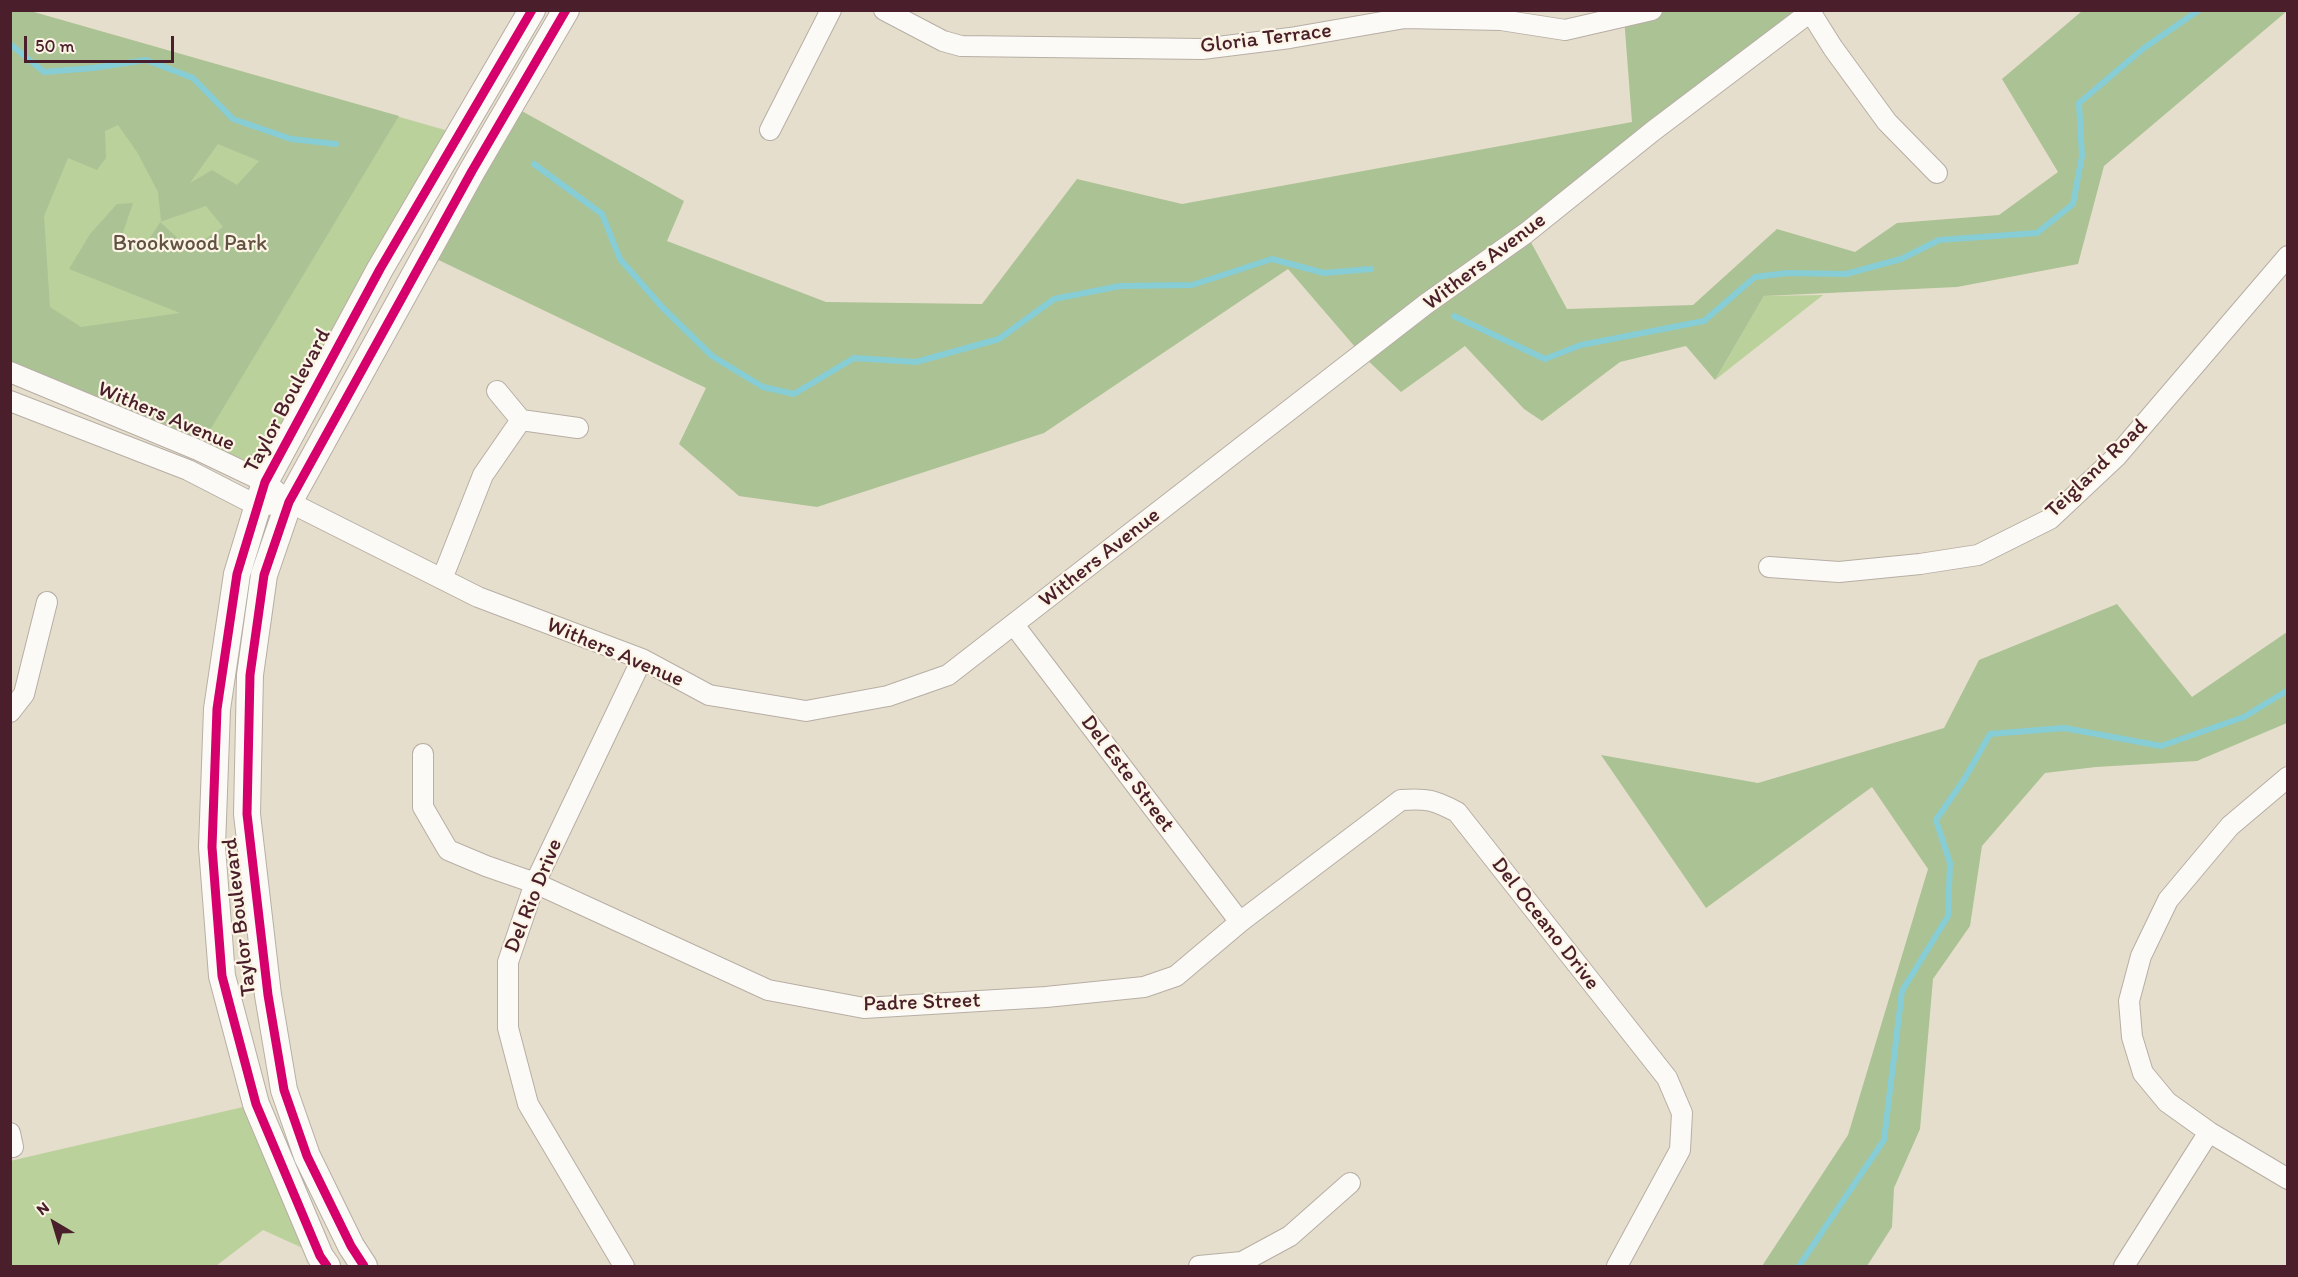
<!DOCTYPE html>
<html>
<head>
<meta charset="utf-8">
<style>
  body { margin:0 }
  #map { position:relative; width:2298px; height:1277px; overflow:hidden; background:#e6decc; font-family:Itim,sans-serif }
  canvas { display:block }
  .frame { position:absolute; inset:0; border:12px solid #4a1f2b; pointer-events:none }
  .north { position:absolute; left:24px; top:1193px; width:60px; height:60px; -webkit-text-stroke:4px #fcf5e5; paint-order:stroke; rotate:322deg; font-size:16px; font-weight:700; line-height:24px; text-align:center; color:#4a1f2b }
  .north::after { content:''; display:block; margin:auto; width:21px; height:27px; background:#4a1f2b; clip-path:polygon(50% 0,100% 100%,50% 72%,0 100%) }
  .scale { position:absolute; left:24px; top:36px; width:150px; height:27px; box-sizing:border-box; border:3px solid #4a1f2b; border-top:0; padding-left:8px; font-size:18px; line-height:21px; white-space:nowrap; color:#4a1f2b; -webkit-text-stroke:4px #fcf5e5; paint-order:stroke }
</style>
</head>
<body>
<div id="map">
<canvas width="2298" height="1277"></canvas>
<div class="frame"></div>
<div class="north">N</div>
<div class="scale">50 m</div>
</div>
<script>
const c = document.querySelector('canvas').getContext('2d');
c.lineJoin = 'round';
function fillPath(path, color) { c.fillStyle = color; c.fill(path, 'evenodd'); }
function trace(path, color, width, dash) { c.strokeStyle = color; c.lineWidth = width; c.lineCap = dash ? 'butt' : 'round'; c.setLineDash(dash || []); c.stroke(path); }
function label(font, color, halo, rows, align = 'center') {
  c.font = font + ' Itim,sans-serif'; c.lineWidth = 4.5; c.setLineDash([]); c.textBaseline = 'middle'; c.strokeStyle = halo; c.fillStyle = color; for (const [text, x, y, turn = 0] of rows) {
    c.save(); c.translate(x, y); c.rotate((+turn || 0) * Math.PI / 180); c.textAlign = isNaN(turn) ? turn : align; if (halo) c.strokeText(text, 0, 0); c.fillText(text, 0, 0); c.restore();
  }
}
fillPath(new Path2D(`
  M11,11H30L459,134L265,482L11,372Z
  M1823,295L1715,380L1764,296Z
  M256,1104L320,1256L263,1230L216,1266H11L10,1161Z`), '#bbd19c');
fillPath(new Path2D(`
  M11,10L30,11L399,116L198,450L11,372ZM118,125L137,152L158,192L161,221L145,245L118,247L133,203L117,204L90,234L69,269L180,313L81,327L50,307L44,216L68,158L97,170L106,158L105,131ZM218,144L259,161L237,185L212,170L190,183ZM206,206L223,227L190,249L160,222Z
  M1652,10L1808,11L1526,233L1567,309L1693,305L1777,229L1855,252L1897,223L1999,215L2058,172L2002,79L2082,11H2287L2104,166L2078,264L1957,287L1764,296L1715,380L1686,346L1620,362L1542,421L1524,409L1465,346L1401,392L1362,355L1288,269L1044,433L817,507L739,496L679,444L706,388L426,254L511,105L684,201L667,241L826,302L982,304L1077,179L1182,204L1632,122L1624,17Z
  M2117,604L2192,697L2287,632V723L2197,761L2096,767L2045,773L1982,846L1970,926L1933,979L1920,1129L1894,1188L1892,1227L1867,1266H1762L1848,1135L1928,869L1872,787L1706,908L1601,755L1758,783L1944,728L1979,660Z`), '#abc294');
trace(new Path2D(`
  M10,44L44,72L93,68L146,60L193,78L233,119L291,139L336,144
  M534,164L602,214L620,259L662,307L712,356L763,387L794,394L854,358L916,362L999,339L1054,299L1120,286L1192,285L1272,259L1324,273L1371,269
  M1454,316L1545,359L1581,345L1704,321L1755,277L1787,273L1846,274L1901,259L1939,240L2037,233L2073,204L2082,156L2079,103L2144,48L2199,10
  M1799,1266L1884,1140L1902,991L1948,916L1950,863L1936,820L1965,778L1990,734L2064,728L2161,746L2244,717L2288,690`), '#87cdd6', 6);
const minor = new Path2D(`
  M884,10L943,41L961,46L1202,49L1290,38L1405,18L1501,20L1565,30L1652,10
  M1811,13L1833,48L1887,122L1937,173
  M770,130L831,10
  M10,372L198,450L265,482L289,502L258,506L188,470L10,401
  M497,391L521,420L578,428
  M289,502L478,597L642,659L709,695L806,711L888,696L948,675L1426,304L1526,233L1653,131L1813,10
  M1769,567L1839,572L1920,564L1978,555L2050,519L2116,457L2288,256
  M442,579L483,475L521,420
  M1014,625L1240,922
  M10,712L24,694L47,602
  M423,754V807L448,850L486,866L535,883L768,990L864,1008L1046,997L1144,987L1176,976L1240,922L1401,800C1427,798 1434,800 1457,812L1667,1078L1682,1113L1680,1150L1617,1266
  M2288,777L2230,826L2168,900L2141,956L2129,1001L2132,1037L2143,1073L2167,1102L2209,1132L2288,1179
  M10,1133L13,1147
  M624,1266L528,1104L508,1028V962L535,883L642,659
  M1199,1266L1242,1262L1290,1236L1350,1183
  M2124,1266L2209,1132`);
const major = new Path2D(`
  M327,1266L320,1256L256,1104L222,976L212,847L217,709L237,574L265,482L380,269L532,10
  M364,1266L351,1246L307,1156L284,1090L268,995L247,814L250,675L264,575L289,502L472,171L566,10`);
trace(minor, '#b7aea4', 22);
trace(major, '#b7aea4', 28);
trace(minor, '#fbfaf7', 20);
trace(major, '#fbfaf7', 26);
trace(new Path2D(`
  M327,1266L320,1256L256,1104L222,976L212,847L217,709L237,574L265,482L380,269L532,10
  M364,1266L351,1246L307,1156L284,1090L268,995L247,814L250,675L264,575L289,502L472,171L566,10`), '#d6006c', 9);
label('22px', '#4a1f2b', '#fcf5e5', [
  ["Gloria Terrace",1266,39,-7],
  ["Withers Avenue",1485,262,-37],
  ["Taylor Boulevard",288,401,-62],
  ["Withers Avenue",166,417,23],
  ["Teigland Road",2097,469,-44],
  ["Withers Avenue",1100,558,-38],
  ["Withers Avenue",615,653,23],
  ["Del Este Street",1127,774,53],
  ["Del Rio Drive",534,896,-68],
  ["Taylor Boulevard",240,917,-97],
  ["Del Oceano Drive",1545,924,52],
  ["Padre Street",922,1003,-2]
]);
label('22px', '#615141', '#fcf5e5', [
  ["Brookwood Park",190,244]
]);
</script>
</body>
</html>
